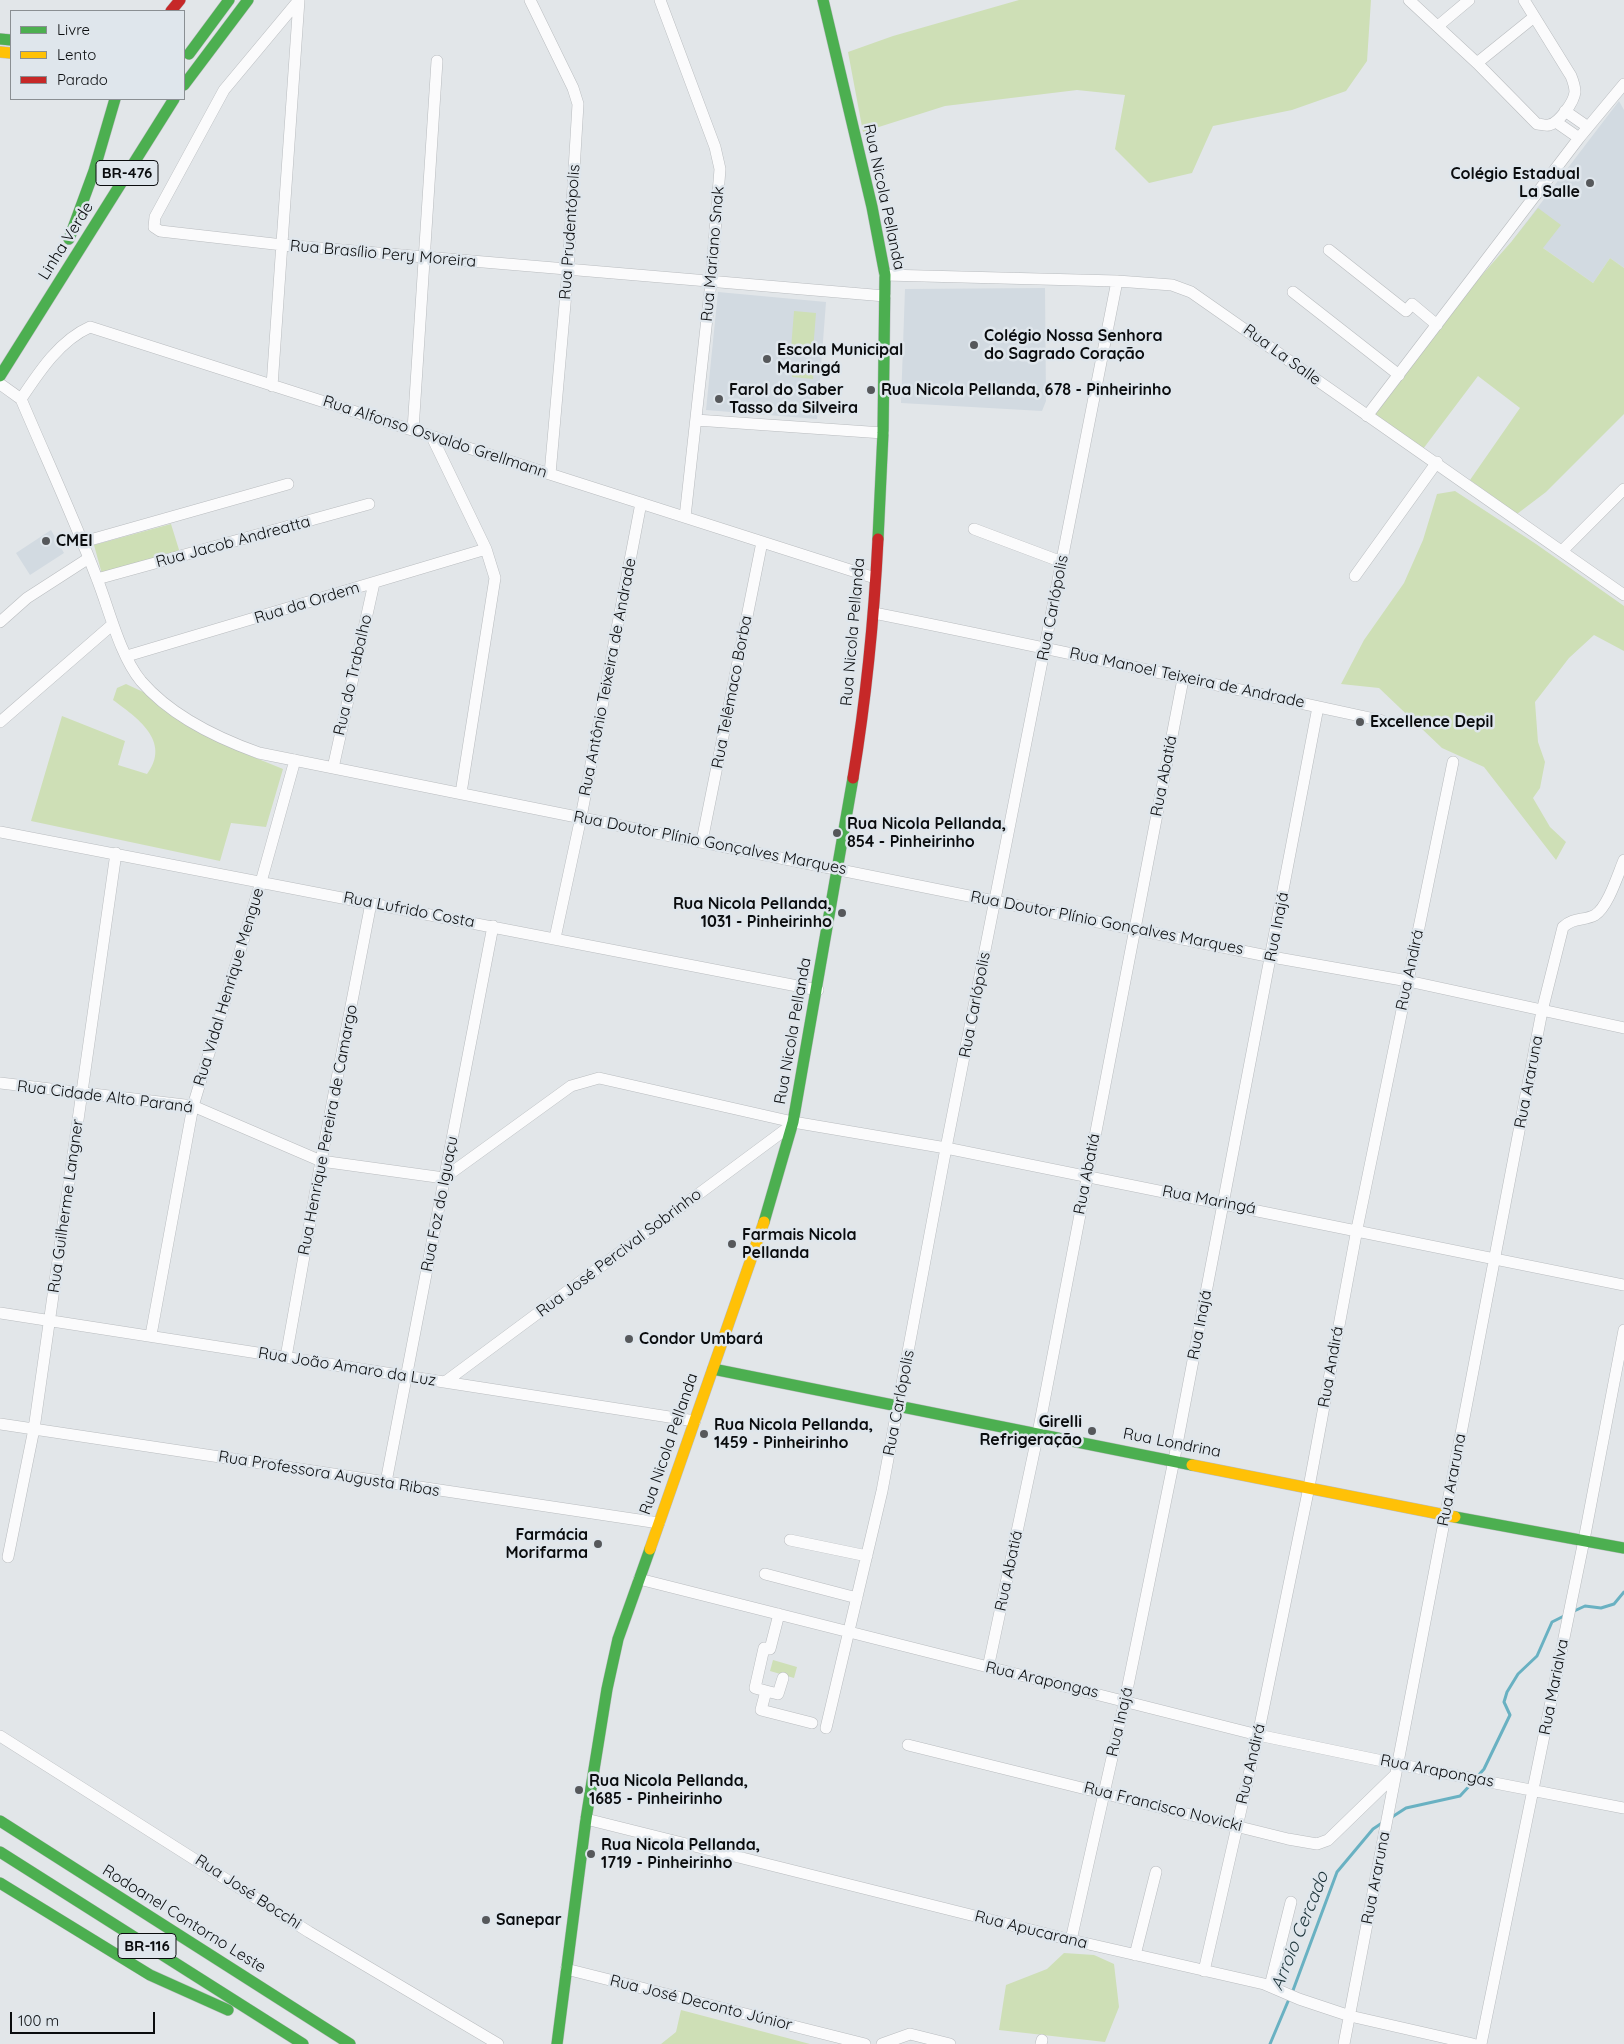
<!DOCTYPE html>
<html>
<head>
<meta charset="utf-8">
<style>
  body { margin:0 }
  #map { position:relative; width:1624px; height:2044px; overflow:hidden; background:#e2e6e9; font-family:Quicksand,sans-serif }
  canvas { display:block }
  .legend { position:absolute; left:10px; top:10px; width:175px; height:90px; box-sizing:border-box; background:#dfe6ec; border:1px solid #8a8f93; margin:0; padding:6px 9px; list-style:none; font-size:15px; color:#0a0c0e }
  .legend li { display:flex; align-items:center; gap:10px; height:25px }
  .legend b { width:25px; border:1px solid #8a8f93 }
  .scale { position:absolute; left:10px; top:2012px; width:145px; height:22px; box-sizing:border-box; border:2px solid #0a0c0e; border-top:0; padding-left:6px; font-size:15px; line-height:18px; white-space:nowrap; color:#0a0c0e; -webkit-text-stroke:4px #dfe6ec; paint-order:stroke }
</style>
</head>
<body>
<div id="map">
<canvas width="1624" height="2044"></canvas>
<ul class="legend">
<li><b style="height:6px;background:#4caf50"></b>Livre</li>
<li><b style="height:6px;background:#ffc107"></b>Lento</li>
<li><b style="height:6px;background:#c62828"></b>Parado</li>
</ul>
<div class="scale">100 m</div>
</div>
<script>
const c = document.querySelector('canvas').getContext('2d');
c.lineJoin = 'round';
function fillPath(path, color) { c.fillStyle = color; c.fill(path, 'evenodd'); }
function trace(path, color, width, dash) { c.strokeStyle = color; c.lineWidth = width; c.lineCap = dash ? 'butt' : 'round'; c.setLineDash(dash || []); c.stroke(path); }
function label(font, color, halo, rows, align = 'center') {
  c.font = font + ' Quicksand,sans-serif'; c.lineWidth = 5; c.setLineDash([]); c.textBaseline = 'middle'; c.strokeStyle = halo; c.fillStyle = color; for (const [text, x, y, turn = 0] of rows) {
    c.save(); c.translate(x, y); c.rotate((+turn || 0) * Math.PI / 180); c.textAlign = isNaN(turn) ? turn : align; if (halo) c.strokeText(text, 0, 0); c.fillText(text, 0, 0); c.restore();
  }
}
fillPath(new Path2D(`
  M1619,101L1624,110V268L1610,258L1593,283L1543,248L1512,241Z
  M1045,288L1046,401L1042,411L901,403L905,289Z
  M718,292L826,302L817,419L706,410Z
  M51,530L64,553L30,575L16,553Z`), '#d2dae1');
fillPath(new Path2D(`
  M1019,0H1371L1367,61L1346,91L1292,110L1213,126L1192,173L1149,183L1115,149L1125,95L1077,90L945,106L863,132L848,52L893,36Z
  M1538,208L1561,225L1543,248L1593,283L1610,258L1624,268V414L1546,492L1517,514L1470,480L1520,408L1478,376L1423,449L1375,414L1467,292L1512,241Z
  M794,311L816,313L813,351L791,349Z
  M793,365L814,367L813,379L792,377Z
  M1455,491L1536,544L1624,606V651L1594,635L1569,658L1535,702L1538,742L1545,762L1540,788L1533,798L1550,827L1566,842L1556,860L1484,767L1442,748L1379,688L1341,684L1364,640L1404,583L1423,540L1437,494Z
  M171,524L180,553L102,574L94,545Z
  M126,684L154,697L246,754L283,769L266,827L231,823L220,861L31,821L62,716L125,741L118,765L147,774C172,741 136,717 113,700L117,688Z
  M773,1660L797,1667L794,1678L770,1671Z
  M1064,1953L1094,1955L1114,1964L1119,2007L1105,2042L999,2030L1006,1985L1047,1969Z
  M681,2010L810,2044H661L676,2032Z`), '#cedfb6');
trace(new Path2D(`
  M1572,1612L1585,1606L1601,1608L1614,1604L1624,1592
  M1477,1777L1484,1769L1510,1715L1504,1702L1507,1692L1518,1674L1537,1656L1552,1622L1566,1615
  M1392,1817L1406,1808L1460,1796L1473,1782
  M1292,1993L1337,1872L1373,1829L1382,1823
  M1270,2044L1289,1999`), '#69b1c2', 3);
const street = new Path2D(`
  M299,0L224,90L155,217L154,227L160,231L283,245L885,296
  M530,0L573,88L578,104L568,270L550,474
  M660,0L715,147L720,169L711,282L685,517
  M1409,0L1477,63L1537,124C1541,124 1546,126 1549,125C1559,123 1574,102 1575,92C1575,86 1573,81 1571,76L1524,0
  M1438,26L1469,0
  M1477,63L1534,17
  M1565,111L1588,127
  M1556,122L1579,138
  M1329,250L1406,311L1412,304L1437,325
  M885,275L1117,281L1172,285L1191,292L1624,595
  M1293,292L1399,375
  M0,384L21,399C46,458 73,516 96,576C109,608 119,654 141,681C170,715 217,738 259,753L1272,957L1408,981L1624,1028
  M272,386L299,0
  M21,399C39,372 60,340 90,327L875,578
  M1367,416L1579,138L1624,84
  M696,420L883,433
  M413,430L437,61
  M432,437L486,549L495,578L461,793
  M974,529L1062,562
  M83,542L288,484
  M1562,551L1624,489
  M1355,576L1437,462
  M97,579L369,504
  M874,613C1044,647 1213,684 1383,721
  M0,622L27,598L89,558
  M127,656L486,549
  M0,722L113,624
  M333,768L374,583
  M0,832L818,990
  M702,841L762,542
  M555,938L581,817L641,503
  M0,1083L193,1106L321,1161L444,1178L571,1086L599,1078L793,1122L946,1148L1624,1285
  M0,1313L695,1421
  M151,1335L193,1106L261,882L295,760
  M286,1357L321,1161L371,903
  M445,1382L793,1124
  M0,1424L659,1523
  M386,1482L493,926
  M790,1540L867,1556
  M8,1557L34,1429L116,853
  M765,1574L857,1598
  M639,1579L1258,1735L1397,1764L1624,1808
  M779,1614L770,1649L764,1648L755,1688L766,1691L761,1710L812,1723
  M988,1668L1038,1433L1183,679
  M766,1691L778,1694L783,1678
  M826,1728L882,1491L946,1148L1117,281
  M0,1736L309,1932L498,2044
  M908,1745L1288,1839L1317,1844L1328,1840L1394,1776
  M586,1819L1071,1940L1264,1984L1299,1999L1350,2016L1473,2044
  M1071,1940L1125,1700L1174,1460L1318,707
  M1135,1955L1156,1872
  M566,1969L865,2044
  M1204,1971L1258,1735L1309,1487L1357,1229L1453,762
  M1270,1986L1291,1902
  M882,2044L910,2034L950,2044
  M1041,2044L1042,2040
  M1344,2044L1542,1011L1563,927C1574,917 1584,921 1595,915C1608,907 1618,874 1624,860
  M1481,2044L1584,1540L1624,1330`);
const fast = new Path2D(`
  M823,0L872,207L885,275L883,433L878,539
  M0,39L11,40
  M189,54L229,0
  M184,85L248,0
  M69,239L94,171L115,99
  M0,376L174,99
  M764,1222L793,1122L853,778
  M713,1369L1192,1465
  M1455,1517L1624,1548
  M0,1821L350,2044
  M0,1852L303,2044
  M0,1883L150,1975L228,2010
  M557,2044L586,1819L607,1689L618,1639L650,1549`);
const slow = new Path2D(`
  M0,52L11,53
  M1192,1465L1455,1517
  M650,1549L764,1222`);
const jam = new Path2D(`
  M171,11L180,0
  M853,778C866,699 874,619 878,539`);
trace(street, '#b9bcbf', 12);
trace(fast, '#b9bcbf', 12);
trace(slow, '#b9bcbf', 12);
trace(jam, '#b9bcbf', 12);
trace(street, '#fbfbfc', 11);
trace(fast, '#4caf50', 11);
trace(slow, '#ffc107', 11);
trace(jam, '#c62828', 11);
for (const [x, y, r, color] of [
  [1590,183,5,"#56585b"],
  [974,345,5,"#56585b"],
  [767,359,5,"#56585b"],
  [871,390,5,"#56585b"],
  [719,399,5,"#56585b"],
  [46,541,5,"#56585b"],
  [1360,722,5,"#56585b"],
  [837,833,5,"#56585b"],
  [842,913,5,"#56585b"],
  [732,1244,5,"#56585b"],
  [629,1339,5,"#56585b"],
  [1092,1431,5,"#56585b"],
  [704,1434,5,"#56585b"],
  [598,1544,5,"#56585b"],
  [579,1790,5,"#56585b"],
  [591,1854,5,"#56585b"],
  [486,1920,5,"#56585b"]
]) { const dot = new Path2D(); dot.arc(x, y, r, 0, 2 * Math.PI); c.fillStyle = color; c.fill(dot); trace(dot, '#dfe6ec', 2); }
for (const [x, y, w] of [
  [127,173,62],
  [147,1946,58]
]) { const box = new Path2D(); box.roundRect(x - w / 2, y - 12.5, w, 25, 4); c.fillStyle = '#dfe6ec'; c.fill(box); trace(box, '#0a0c0e', 1); }
label('bold 15px', '#0a0c0e', null, [
  ["BR-476",127,173],
  ["BR-116",147,1946]
]);
label('bold 16px', '#0a0c0e', '#dfe6ec', [
  ["Colégio Estadual",1580,174,"right"],
  ["La Salle",1580,192,"right"],
  ["Colégio Nossa Senhora",984,336],
  ["do Sagrado Coração",984,354],
  ["Escola Municipal",777,350],
  ["Maringá",777,368],
  ["Farol do Saber",729,390],
  ["Tasso da Silveira",729,408],
  ["Rua Nicola Pellanda, 678 - Pinheirinho",881,390],
  ["CMEI",56,541],
  ["Excellence Depil",1370,722],
  ["Rua Nicola Pellanda,",847,824],
  ["854 - Pinheirinho",847,842],
  ["Rua Nicola Pellanda,",832,904,"right"],
  ["1031 - Pinheirinho",832,922,"right"],
  ["Farmais Nicola",742,1235],
  ["Pellanda",742,1253],
  ["Condor Umbará",639,1339],
  ["Girelli",1082,1422,"right"],
  ["Refrigeração",1082,1440,"right"],
  ["Rua Nicola Pellanda,",714,1425],
  ["1459 - Pinheirinho",714,1443],
  ["Farmácia",588,1535,"right"],
  ["Morifarma",588,1553,"right"],
  ["Rua Nicola Pellanda,",589,1781],
  ["1685 - Pinheirinho",589,1799],
  ["Rua Nicola Pellanda,",601,1845],
  ["1719 - Pinheirinho",601,1863],
  ["Sanepar",496,1920]
], 'left');
label('16px', '#0a0c0e', '#dfe6ec', [
  ["Rua Nicola Pellanda",884,197,78],
  ["Rua Prudentópolis",570,232,-86],
  ["Linha Verde",66,241,-58],
  ["Rua Brasílio Pery Moreira",383,254,5],
  ["Rua Mariano Snak",713,254,-85],
  ["Rua La Salle",1282,355,36],
  ["Rua Alfonso Osvaldo Grellmann",435,437,18],
  ["Rua Jacob Andreatta",233,542,-15],
  ["Rua da Ordem",307,603,-17],
  ["Rua Carlópolis",1053,608,-79],
  ["Rua Nicola Pellanda",853,632,-85],
  ["Rua do Trabalho",353,675,-77],
  ["Rua Antônio Teixeira de Andrade",608,677,-79],
  ["Rua Manoel Teixeira de Andrade",1187,678,12],
  ["Rua Telêmaco Borba",732,692,-79],
  ["Rua Abatiá",1164,776,-79],
  ["Rua Doutor Plínio Gonçalves Marques",710,843,11],
  ["Rua Lufrido Costa",409,910,11],
  ["Rua Doutor Plínio Gonçalves Marques",1107,923,11],
  ["Rua Inajá",1277,927,-79],
  ["Rua Andirá",1410,970,-78],
  ["Rua Vidal Henrique Mengue",229,987,-73],
  ["Rua Carlópolis",975,1005,-79],
  ["Rua Nicola Pellanda",793,1031,-80],
  ["Rua Araruna",1529,1082,-79],
  ["Rua Cidade Alto Paraná",105,1097,7],
  ["Rua Henrique Pereira de Camargo",328,1130,-79],
  ["Rua Abatiá",1087,1174,-79],
  ["Rua Maringá",1209,1200,11],
  ["Rua Foz do Iguaçu",440,1204,-79],
  ["Rua Guilherme Langner",66,1206,-82],
  ["Rua José Percival Sobrinho",619,1253,-37],
  ["Rua Inajá",1200,1325,-79],
  ["Rua João Amaro da Luz",347,1367,9],
  ["Rua Andirá",1331,1367,-80],
  ["Rua Carlópolis",899,1403,-79],
  ["Rua Londrina",1172,1443,11],
  ["Rua Nicola Pellanda",669,1444,-71],
  ["Rua Professora Augusta Ribas",329,1474,9],
  ["Rua Araruna",1452,1480,-79],
  ["Rua Abatiá",1009,1571,-78],
  ["Rua Arapongas",1042,1680,13],
  ["Rua Marialva",1554,1687,-79],
  ["Rua Inajá",1120,1722,-77],
  ["Rua Andirá",1251,1764,-77],
  ["Rua Arapongas",1437,1771,11],
  ["Rua Francisco Novicki",1163,1807,14],
  ["Rua Araruna",1376,1878,-79],
  ["Rua José Bocchi",248,1892,33],
  ["Rodoanel Contorno Leste",184,1919,32],
  ["Rua Apucarana",1031,1930,14],
  ["Rua José Deconto Júnior",701,2003,14]
]);
label('italic 18px', '#1a3137', '#dfe6ec', [
  ["Arroio Cercado",1300,1931,-68]
]);
</script>
</body>
</html>
